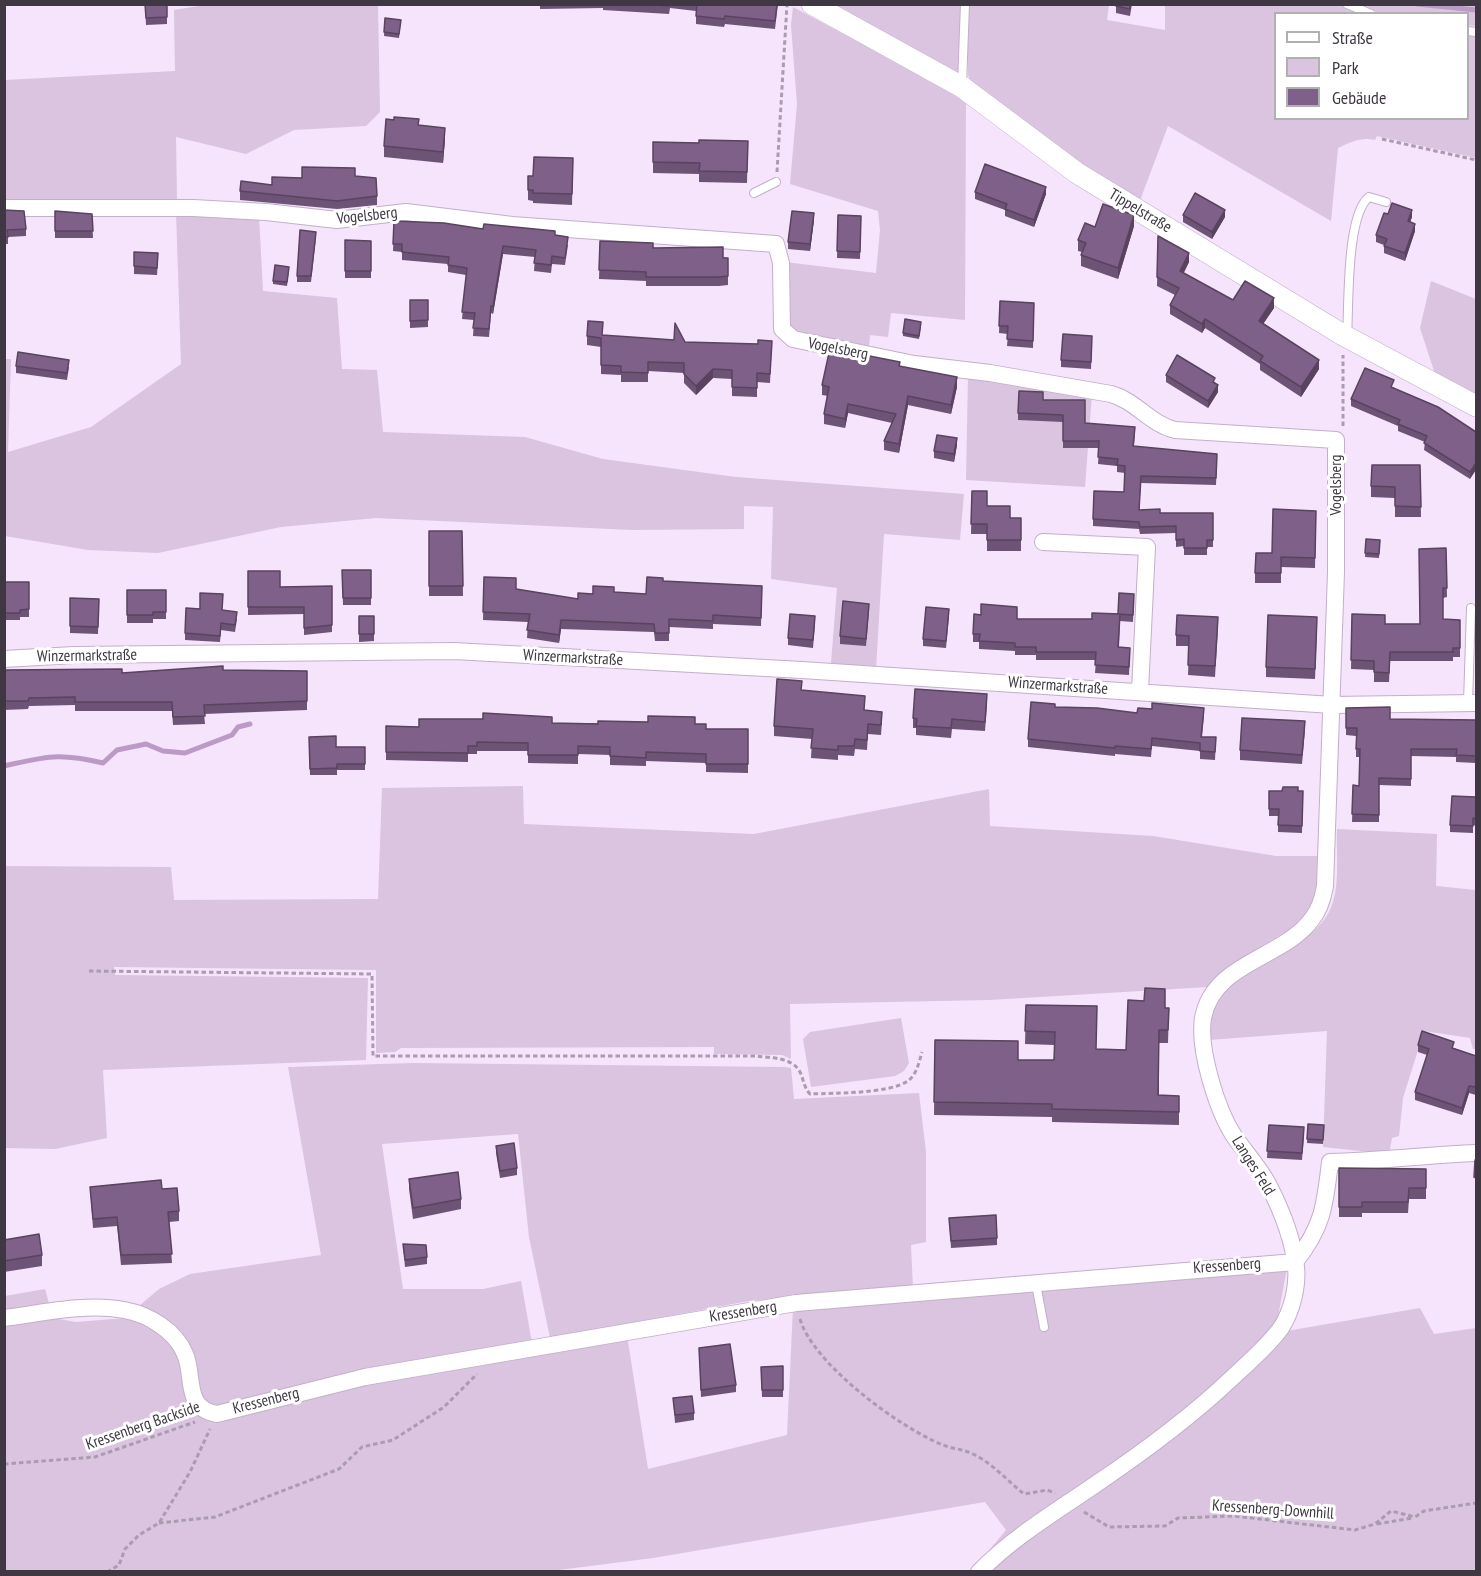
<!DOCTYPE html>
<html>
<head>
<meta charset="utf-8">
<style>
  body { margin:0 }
  #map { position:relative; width:1481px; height:1576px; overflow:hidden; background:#f6e3fc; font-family:"PT Sans Narrow",sans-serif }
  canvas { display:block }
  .frame { position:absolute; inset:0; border:6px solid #3f3842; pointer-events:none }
  .legend { position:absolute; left:1274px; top:12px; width:195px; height:108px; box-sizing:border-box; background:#fff; border:2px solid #b2afb3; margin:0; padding:8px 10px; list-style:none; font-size:18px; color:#3f3842 }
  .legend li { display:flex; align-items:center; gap:12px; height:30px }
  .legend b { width:30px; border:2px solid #b2afb3 }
</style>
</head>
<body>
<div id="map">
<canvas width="1481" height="1576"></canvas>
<div class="frame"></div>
<ul class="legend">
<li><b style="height:8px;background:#fff"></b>Straße</li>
<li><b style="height:16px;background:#dac4e0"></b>Park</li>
<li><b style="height:16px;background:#7f6088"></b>Gebäude</li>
</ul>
</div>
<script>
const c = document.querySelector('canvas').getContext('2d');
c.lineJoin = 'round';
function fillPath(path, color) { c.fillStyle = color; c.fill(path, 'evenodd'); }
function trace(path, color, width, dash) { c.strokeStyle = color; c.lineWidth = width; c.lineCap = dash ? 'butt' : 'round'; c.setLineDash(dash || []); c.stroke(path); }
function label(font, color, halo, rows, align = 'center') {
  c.font = font + ' "PT Sans Narrow",sans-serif'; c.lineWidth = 6; c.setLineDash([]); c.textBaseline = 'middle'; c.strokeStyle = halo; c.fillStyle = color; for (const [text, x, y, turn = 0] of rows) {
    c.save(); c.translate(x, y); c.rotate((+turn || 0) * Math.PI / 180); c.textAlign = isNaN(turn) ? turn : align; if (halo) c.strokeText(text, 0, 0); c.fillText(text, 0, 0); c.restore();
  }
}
fillPath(new Path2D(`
  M211,4L378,5L380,112L366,126L294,130L246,154L176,137L177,202L5,208V80L175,71L174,10Z
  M1338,4L1364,13L1276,14V118H1468V31L1476,32V158L1377,136L1375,140C1361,137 1351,142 1338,148L1331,221L1168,126L1139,203L1101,181L971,83L968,75V5H1109L1107,20L1165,30V5Z
  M835,5H961L959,77L845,14Z
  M1355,5H1476V26L1468,25V14L1380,13Z
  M793,7L966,99L965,320L891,313L888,337L870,335L869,349C848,346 791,344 786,318C783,301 786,280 785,262L876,273L880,230L878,211L790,184L797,104L791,25Z
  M176,212L259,216L263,291L337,298L342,369L377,370L383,432L525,437L603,459L736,477L964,494L960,540L884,534L876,669L831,663L837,588L771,579L773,507L744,506V529L632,530L376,518L281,527L158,553L88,550L5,536L4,359H11L8,452L91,427L181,364Z
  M1431,281L1476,299V401L1436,377L1420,328Z
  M968,376L1092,394L1085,487L966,480Z
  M523,786L524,824L754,834L989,789L990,826L1153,836L1276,856H1321L1320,882L1307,913L1294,927L1238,960L1208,987L989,1000L790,1004L791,1059L782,1055L714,1054V1047L401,1048L395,1052L376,1053V970L114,967L115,975L368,978L366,1060L103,1070L107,1138L55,1149L5,1148V866L171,867L174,900L378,899L382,788Z
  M1337,829L1437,834L1436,886L1476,890V1049H1473L1470,1038L1424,1031L1403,1098L1399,1136L1392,1138L1389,1154L1323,1147L1327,1031L1209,1040C1210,1032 1209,1021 1211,1012C1229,959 1304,958 1329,912C1341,889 1336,855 1337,829Z
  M901,1018L909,1063L904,1071L895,1076L811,1087L803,1039L810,1032Z
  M413,1063L784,1067L791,1068L794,1099L919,1093L926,1152V1242L911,1245L913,1289L749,1301L550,1338L529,1237L518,1134L382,1144L403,1289H483L521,1281L532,1343L368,1382L627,1335L648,1469L787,1435L793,1308L1287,1268L1275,1333L1420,1308L1434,1334L1476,1328V1571H972L1006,1530L985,1502L653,1558L551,1571L5,1572V1296L45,1289L53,1318L76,1322L125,1318L159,1289L190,1274L321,1255L288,1067Z`), '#dac4e0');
trace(new Path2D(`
  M1417,4L1476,10
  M4,766C47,756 60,753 103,763L117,750L146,744L163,751L185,753L232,735L238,727L250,724`), '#bc9ac6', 5);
const service = new Path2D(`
  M1347,4L1371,14
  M1468,31L1476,32
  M962,85L965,4
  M754,193L776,182
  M1347,337C1349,306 1346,215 1369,197L1386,202
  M1468,703L1471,608
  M1036,1284L1044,1327`);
const minor = new Path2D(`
  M4,208H193L266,212L337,220L406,212L512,225L776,244L781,263L782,329L793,339L914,364L990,373L1111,394C1136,401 1150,424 1175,430L1336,440V572L1325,886C1323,898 1320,909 1312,919C1283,959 1213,962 1203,1018C1198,1049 1217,1110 1234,1136C1245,1152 1259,1167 1268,1184C1281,1209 1293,1239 1296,1267C1298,1286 1292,1311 1281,1328C1268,1346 1249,1362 1233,1377C1191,1417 1145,1451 1096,1484C1057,1511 1013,1537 979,1572
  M1043,542L1147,547L1140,691
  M4,659L74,655L454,651L802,670L1332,705L1476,703
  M4,1318C43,1313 85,1303 124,1310C148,1314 176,1331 185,1354C195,1377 183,1408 217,1414L365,1377L796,1303L1295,1262C1323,1227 1325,1205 1330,1162C1379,1161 1427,1155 1476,1153`);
const tertiary = new Path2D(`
  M812,4L962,87L1077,173L1343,335L1476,406`);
trace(service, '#c2b0c8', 10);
trace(minor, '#c2b0c8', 18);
trace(tertiary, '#c2b0c8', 22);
trace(new Path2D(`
  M1382,139L1476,160
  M777,172L787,4
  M1343,426V355
  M89,971L372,974L373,1056H756C771,1058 792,1057 800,1072C804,1080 803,1086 810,1094C834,1093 888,1094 908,1081C917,1074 919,1062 922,1052
  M800,1319C813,1364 900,1428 943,1445C953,1449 963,1449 973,1454C992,1463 1008,1481 1024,1494L1047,1490L1055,1493
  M4,1464L95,1457L195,1422
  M1084,1512L1109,1527L1165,1526L1178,1518L1234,1516L1355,1530L1375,1524L1391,1511L1415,1517L1424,1511L1476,1503
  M159,1523L215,1517L339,1469L362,1447L393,1440L444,1407L477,1374
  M1377,1524L1412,1518
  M107,1572L119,1565L125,1549L139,1535L159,1523L190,1472L210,1429`), '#aa9caf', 3, [4.5, 3]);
trace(service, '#fff', 8);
trace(minor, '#fff', 16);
trace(tertiary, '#fff', 21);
fillPath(new Path2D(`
  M145,4H167V24L146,25Z
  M540,4H778L775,29L725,24L724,27L696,24V11L670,8L669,14L603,10V8L540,9Z
  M1116,4H1132L1130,16L1116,13Z
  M385,18L401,20L399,38L384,36Z
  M394,120L419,125L445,139L443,163L384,157V146Z
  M748,141L747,183L699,182V174L653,173V142L699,143Z
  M573,158L572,205L533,203V201L528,200V176H533Z
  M355,176L377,196V205L337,209L240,200V191L302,178Z
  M975,192L1046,194L1034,227L1005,216V210L975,199Z
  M4,210L26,229V236L8,237V244H4Z
  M55,211L92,214L93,238H55Z
  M1388,214L1412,217L1410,222L1415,231L1405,261L1384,253V245L1376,242V235Z
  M838,215L861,216L860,259L837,258Z
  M1183,215L1225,217L1212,239L1183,222Z
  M814,220L810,251L788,249V242Z
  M394,221L555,236L568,245L565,265L552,264L551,273L534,271L535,257L503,254L493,314L491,313L489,337L473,336L474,320L462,319L466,275L448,272V264L402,260V252L393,251Z
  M1134,226L1118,279L1081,266V255L1082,252L1078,251V240L1095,227Z
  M1158,236L1189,262L1183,273L1233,300L1274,308L1263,324L1319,369L1301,397L1260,370V364L1205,328L1202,333L1170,314V305L1175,295L1157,286Z
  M316,238L311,282H297V276Z
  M345,240L371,241V278H345Z
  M600,241L728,258V285L719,286H646V281L599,279Z
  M158,260L157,275L134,274V266Z
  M289,270L287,286L273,284V281Z
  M410,300H428V327L410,328Z
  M1000,301L1034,303L1033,348L1007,346L1008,334L999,333Z
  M921,326L919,339L903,336V333Z
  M602,335L685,342L758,344L772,341L770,383L757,382V397L732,396V379L713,378L696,395L684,383V373L648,371V382H621V375L601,374V347L587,345V336Z
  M1092,343L1091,369L1061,367V360Z
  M853,358L900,366L957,387L951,414L908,405L899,453L884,450V441L892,423L848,413L845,428L824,424V414L828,396L822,395V385Z
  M16,366L69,367L67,380L16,373Z
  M1166,375L1215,383L1218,392L1208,408L1166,382Z
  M1394,387V388L1476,432L1470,479L1424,450L1425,442L1398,431V426L1351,406V399Z
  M1043,400L1085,423L1135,434L1134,446L1217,461L1216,485L1141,483L1139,510L1160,513H1213V547H1207V555H1184V546L1176,547V533L1140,534L1139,529L1093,526V519L1124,492L1125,473L1117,472V466L1098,464L1099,448H1063V422L1018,420V413Z
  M957,445L954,462L934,458V451Z
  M1420,465L1421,517H1395V498L1371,497V486Z
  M972,491L987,506L1010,518H1021V551H987V534H971Z
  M1316,511L1315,568L1281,567V583H1255V573L1272,553Z
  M429,531H462L463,596H429Z
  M1366,539L1380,540L1379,558L1365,557Z
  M1446,548L1447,597L1443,598V619L1460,620V657H1453V661H1390L1389,682H1374V670L1351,669L1352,614L1385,624H1420Z
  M342,570H371V605H343Z
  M248,571L280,587L332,586V632L304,635V614L248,615Z
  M484,577L516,589L578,599L593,594L614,592L646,594L663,581L762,586L761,626L713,624V629L669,627V641H655L654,632L561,629L559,643L527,638L528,622L483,620Z
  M4,582H29V617H20V620H4Z
  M127,590H166V619H153V623H127Z
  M1134,594L1133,622L1120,621L1119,647L1130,648L1129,675L1095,673L1096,660H1036V655H1015V651L979,649V642H973V634L981,615L1017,619H1092L1118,614Z
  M70,598L99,599L98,634L70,633Z
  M223,610L237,619L235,632L221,630L220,642L185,640V633Z
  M869,611L866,646L840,644V636Z
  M359,616H374V641L359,642Z
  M949,616L946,648L923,646V639Z
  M815,623L813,648L788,645V638Z
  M1218,628L1215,677L1188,675L1189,646H1176V635Z
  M1317,628L1315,679L1266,677V667Z
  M4,670L122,673L223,670L307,671V710L204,714L205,724L173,725L172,711H75V705L29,706L28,709L4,710Z
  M802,690L865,710L882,721L881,735L868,734L867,750L855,749L854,756L838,755V760L811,758L812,739L774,736V726Z
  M987,704L985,731L952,729L951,738L916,735V728H913V718Z
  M1055,707L1137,713L1204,716L1202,737H1216L1215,760L1200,759V751L1152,746L1151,757L1115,754V756L1028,747V739Z
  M1346,708L1390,719L1476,720V763L1456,762V757L1411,756V786L1379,785V822H1352L1353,785L1359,786L1360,757H1356V736L1346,735Z
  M552,723L695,724L706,729H748V773L706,772V763L646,761V766L610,765V755L578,754V764L528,763V751H477V754H468V762L386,760V726L419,727Z
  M1305,730L1302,764L1240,760V750Z
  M309,737L336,747H365V770H337V775H310Z
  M1269,791H1303L1302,833L1278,832V816H1269Z
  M1476,797V826L1473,825V833L1450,832V825Z
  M1026,1005L1096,1049L1126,1050L1165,1008H1169L1168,1043H1159V1095L1179,1096V1125L1052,1122V1117L934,1115L935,1040L1018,1060H1054V1045L1025,1044Z
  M1418,1045L1454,1048L1476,1056V1095L1469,1093L1462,1115L1415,1100V1092L1427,1055L1418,1052Z
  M1308,1124L1324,1125L1323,1144L1307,1143Z
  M1269,1125L1304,1135L1302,1160L1267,1158Z
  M496,1146L517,1168V1175L500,1178L496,1153Z
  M1339,1168L1426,1169V1199H1409L1408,1213H1362V1217H1339Z
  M409,1179L461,1199V1209L413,1219L409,1189Z
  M90,1187L162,1189L179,1211V1221L169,1222L172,1263L121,1265L117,1226L93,1228Z
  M949,1218L997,1238V1245L951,1248Z
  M4,1240L42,1255V1266L4,1272Z
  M403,1244L427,1257V1264L405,1267Z
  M699,1348L736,1385V1392L701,1397Z
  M783,1366V1397H762L761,1367Z
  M673,1398L694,1413V1420L675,1423Z`), '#6d5375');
fillPath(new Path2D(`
  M445,128V139L443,163V152Z
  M1046,187V194L1034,227V220Z
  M1225,210V217L1212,239V232Z
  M1412,210V217L1408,228V221Z
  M814,213V220L810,251V244Z
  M1134,215V226L1118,279V268Z
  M1415,224V231L1405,261V253Z
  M503,246V254L493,314V306Z
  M1189,253V262L1180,281V271Z
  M1274,298V308L1259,330V321Z
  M1205,319V328L1202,333V324Z
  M1319,360V369L1301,397V387Z
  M713,369V378L696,395V386Z
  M957,377V387L951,414V405Z
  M1218,385V392L1208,408V401Z
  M908,396V405L899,453V444Z
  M848,404V413L845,428V419Z
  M957,438V445L954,462V454Z
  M1476,463V470L1470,479V472Z
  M561,620V629L559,643V635Z
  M1469,1086V1093L1462,1115V1108Z`), '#59435f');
const building = new Path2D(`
  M145,4H167V17L146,18Z
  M643,4H670L669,6Z
  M697,4H777L775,21L725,16L724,19L696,16Z
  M1116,4H1130V9L1116,6Z
  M385,18L401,20L399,34L384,32Z
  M394,117L419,119L418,125L445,128L443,152L384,146L386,119L394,120Z
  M699,140L748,141L747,172L699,171L700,163L653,162V142L699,143Z
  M534,157L573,158L572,194L533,193V190H528V176H533Z
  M985,164L1046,187L1034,220L1005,209L1007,204L975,192Z
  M302,167L355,168V176L376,178L377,196L337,201L240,191L241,181L272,185V177L302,178Z
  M1195,193L1225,210L1212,232L1183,215Z
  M1392,203L1412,210L1408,221L1415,224L1405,253L1384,246L1387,239L1376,235L1384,213L1388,214Z
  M1103,204L1134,215L1118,268L1081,255L1086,243L1078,240L1085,223L1095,227Z
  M4,210L24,211L26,229L7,230L8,237H4Z
  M55,211L92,214L93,231H55Z
  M792,211L814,213L810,244L788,242Z
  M838,215L861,216L860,252L837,251Z
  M394,221L444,223L483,229L484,224L555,231V235L568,237L565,258L552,256L551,265L534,263L536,250L503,246L493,306H491L489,329L473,328L475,313L462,312L467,268L448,265L449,257L402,252V244H393Z
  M300,230L316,232L311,276H297Z
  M1158,236L1189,253L1180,271L1233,300L1245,281L1274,298L1259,321L1319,360L1301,387L1260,361L1263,356L1205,319L1202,324L1170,305L1179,288L1157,277Z
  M345,240L371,241V271H345Z
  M600,241L653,243V248L723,247V258H728V276L719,277H646V272L599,270Z
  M134,252L158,253L157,268L134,266Z
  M275,265L289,267L287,282L273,281Z
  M410,300H428V320L410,321Z
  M1000,301L1034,303L1033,341L1007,339L1008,326H999Z
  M905,319L921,322L919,336L903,333Z
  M588,321L603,322L602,335L674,340L675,323L685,342L758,344V340L772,341L770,374L757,373V388L732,387V370L713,369L696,386L684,374V363L648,362V373L621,372V366L601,365V338L587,336Z
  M1063,334L1092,336L1091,362L1061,360Z
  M18,352L69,360L67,373L16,366Z
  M829,353L853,358L854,353L900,362L899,366L957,377L951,405L908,396L899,444L884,441L896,414L848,404L845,419L824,414L829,387L822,385Z
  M1177,355L1215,378L1213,382L1218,385L1208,401L1166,375Z
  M1365,368L1394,380L1391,387L1438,407L1476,432V463L1470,472L1424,443L1427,436L1398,424L1400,420L1351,399Z
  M1019,391L1043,392V400H1085V423L1135,427L1133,446L1217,454L1216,478L1141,476L1139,510L1160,509V513H1213V540H1207V548H1184V539L1176,540V526L1140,527L1139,522L1093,519L1094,491L1124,492L1125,466L1117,465L1118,459L1098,457L1099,441H1063V415L1018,413Z
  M937,435L957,438L954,454L934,451Z
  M1372,465H1420L1421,507L1395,506V487L1371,486Z
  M972,491H987V506H1010V518H1021V540H987V524H971Z
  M1273,509L1316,511L1315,558L1281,557V573H1255L1256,553H1272Z
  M429,531H462L463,586H429Z
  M1366,539L1380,540L1379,554L1365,553Z
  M1446,548L1447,588H1443V619L1460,620V648H1453V652H1390L1389,673L1374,672V661L1351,660L1352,614L1385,615V624H1420L1419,549Z
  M342,570H371V598H343Z
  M248,571H280V587L332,586V625L304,628V607H248Z
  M484,577L516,578V589L578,599V593L593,594V586L614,587V592L646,594L647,577L663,578V581L762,586L761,618L713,615V621L669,619V633H655L654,624L561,620L559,635L527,630L530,614L483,612Z
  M4,582H29V609L20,610V613H4Z
  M127,590H166V612H153V615H127Z
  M200,593L223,594L222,610L237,612L235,625L221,623L220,636L185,633L186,608L200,609Z
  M1119,593L1134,594L1133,615L1118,614Z
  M70,598L99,599L98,627L70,626Z
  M843,601L869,604L866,639L840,636Z
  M981,604L1017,607V619H1092V613L1120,614L1118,647L1130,648L1129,667L1095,665L1096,652H1036V647H1015V643L979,641L980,634H973L974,614L981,615Z
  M926,607L949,609L946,641L923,639Z
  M790,614L815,616L813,640L788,638Z
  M1177,615L1218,617L1215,666L1188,665L1189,636L1176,635Z
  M1268,615L1317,617L1315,669L1266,667Z
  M359,616H374V634H359Z
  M223,666V670L307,671V701L204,705L205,716L173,717L172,702H75V697L29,698L28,701H4V670L122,669V673Z
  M777,679L802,681L801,690L865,696L864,710L882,712L881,725L868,724L867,740L855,739L854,746H838V750L811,748L813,729L774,726Z
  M915,689L987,694L985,722L952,719L951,728L916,726L917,719L913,718Z
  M1031,702L1055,704V707L1097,708L1137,713L1138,708L1152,709V703L1204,708L1201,737H1216L1215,752L1200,751V743L1152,738L1151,749L1115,746V748L1028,739Z
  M1390,707V719L1476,720V756L1456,755L1457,749H1411V779L1379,778V815L1352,814L1353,785L1359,786L1360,749H1356L1357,728H1346V708Z
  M483,713L552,717V723L598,724V721L648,722V716L695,717V724H706V729H748V764H706V754L646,752V758L610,756V747L578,746V755H528V743L477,742V746H468V753L386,752V726L419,727V719H483Z
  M1242,718L1305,721L1302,755L1240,750Z
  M336,736V747H365V764H337V768L310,769L309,737Z
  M1283,787H1298V791H1303L1302,826L1278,825L1279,809H1269V791H1282Z
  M1452,796L1476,797V819L1473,818V826L1450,825Z
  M1145,988L1165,989V1008H1169L1168,1030H1159L1158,1095L1179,1096V1112L1052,1109V1104L934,1102L935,1040L1018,1041V1060H1054L1055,1032L1025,1031L1026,1005L1097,1006L1096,1049L1126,1050L1128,1000L1144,1001Z
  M1422,1031L1454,1042L1452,1048L1476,1056V1087L1469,1086L1462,1108L1415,1092L1429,1049L1418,1045Z
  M1308,1124L1324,1125L1323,1140L1307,1139Z
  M1269,1125L1304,1127L1302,1153L1267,1151Z
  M514,1143L517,1168L500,1171L496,1146Z
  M1475,1160H1476V1178L1474,1177Z
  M1339,1168L1426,1169V1188H1409L1408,1202H1362V1207H1339Z
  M458,1172L461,1199L413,1208L409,1179Z
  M161,1180L162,1189L177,1188L179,1211L168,1212L172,1254L121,1255L117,1217L93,1219L90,1187Z
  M996,1215L997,1238L951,1241L949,1218Z
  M39,1234L42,1255L4,1261V1240Z
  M403,1244L426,1245L427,1257L405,1260Z
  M730,1344L736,1385L701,1390L699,1348Z
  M783,1366V1390H762L761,1367Z
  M692,1396L694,1413L675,1415L673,1398Z`);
fillPath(building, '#7f6088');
trace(building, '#59435f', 1.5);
label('16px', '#3f3842', '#fff', [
  ["Tippelstraße",1140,211,31],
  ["Vogelsberg",367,216,-6],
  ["Vogelsberg",838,349,11],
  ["Vogelsberg",1336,485,-90],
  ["Winzermarkstraße",87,656,-1],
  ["Winzermarkstraße",573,658,3],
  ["Winzermarkstraße",1058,686,4],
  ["Langes Feld",1253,1166,58],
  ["Kressenberg",1227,1266,-4],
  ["Kressenberg",743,1312,-9],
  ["Kressenberg",266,1401,-14],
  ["Kressenberg Backside",143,1426,-19],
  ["Kressenberg-Downhill",1273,1510,4]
]);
</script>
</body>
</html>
